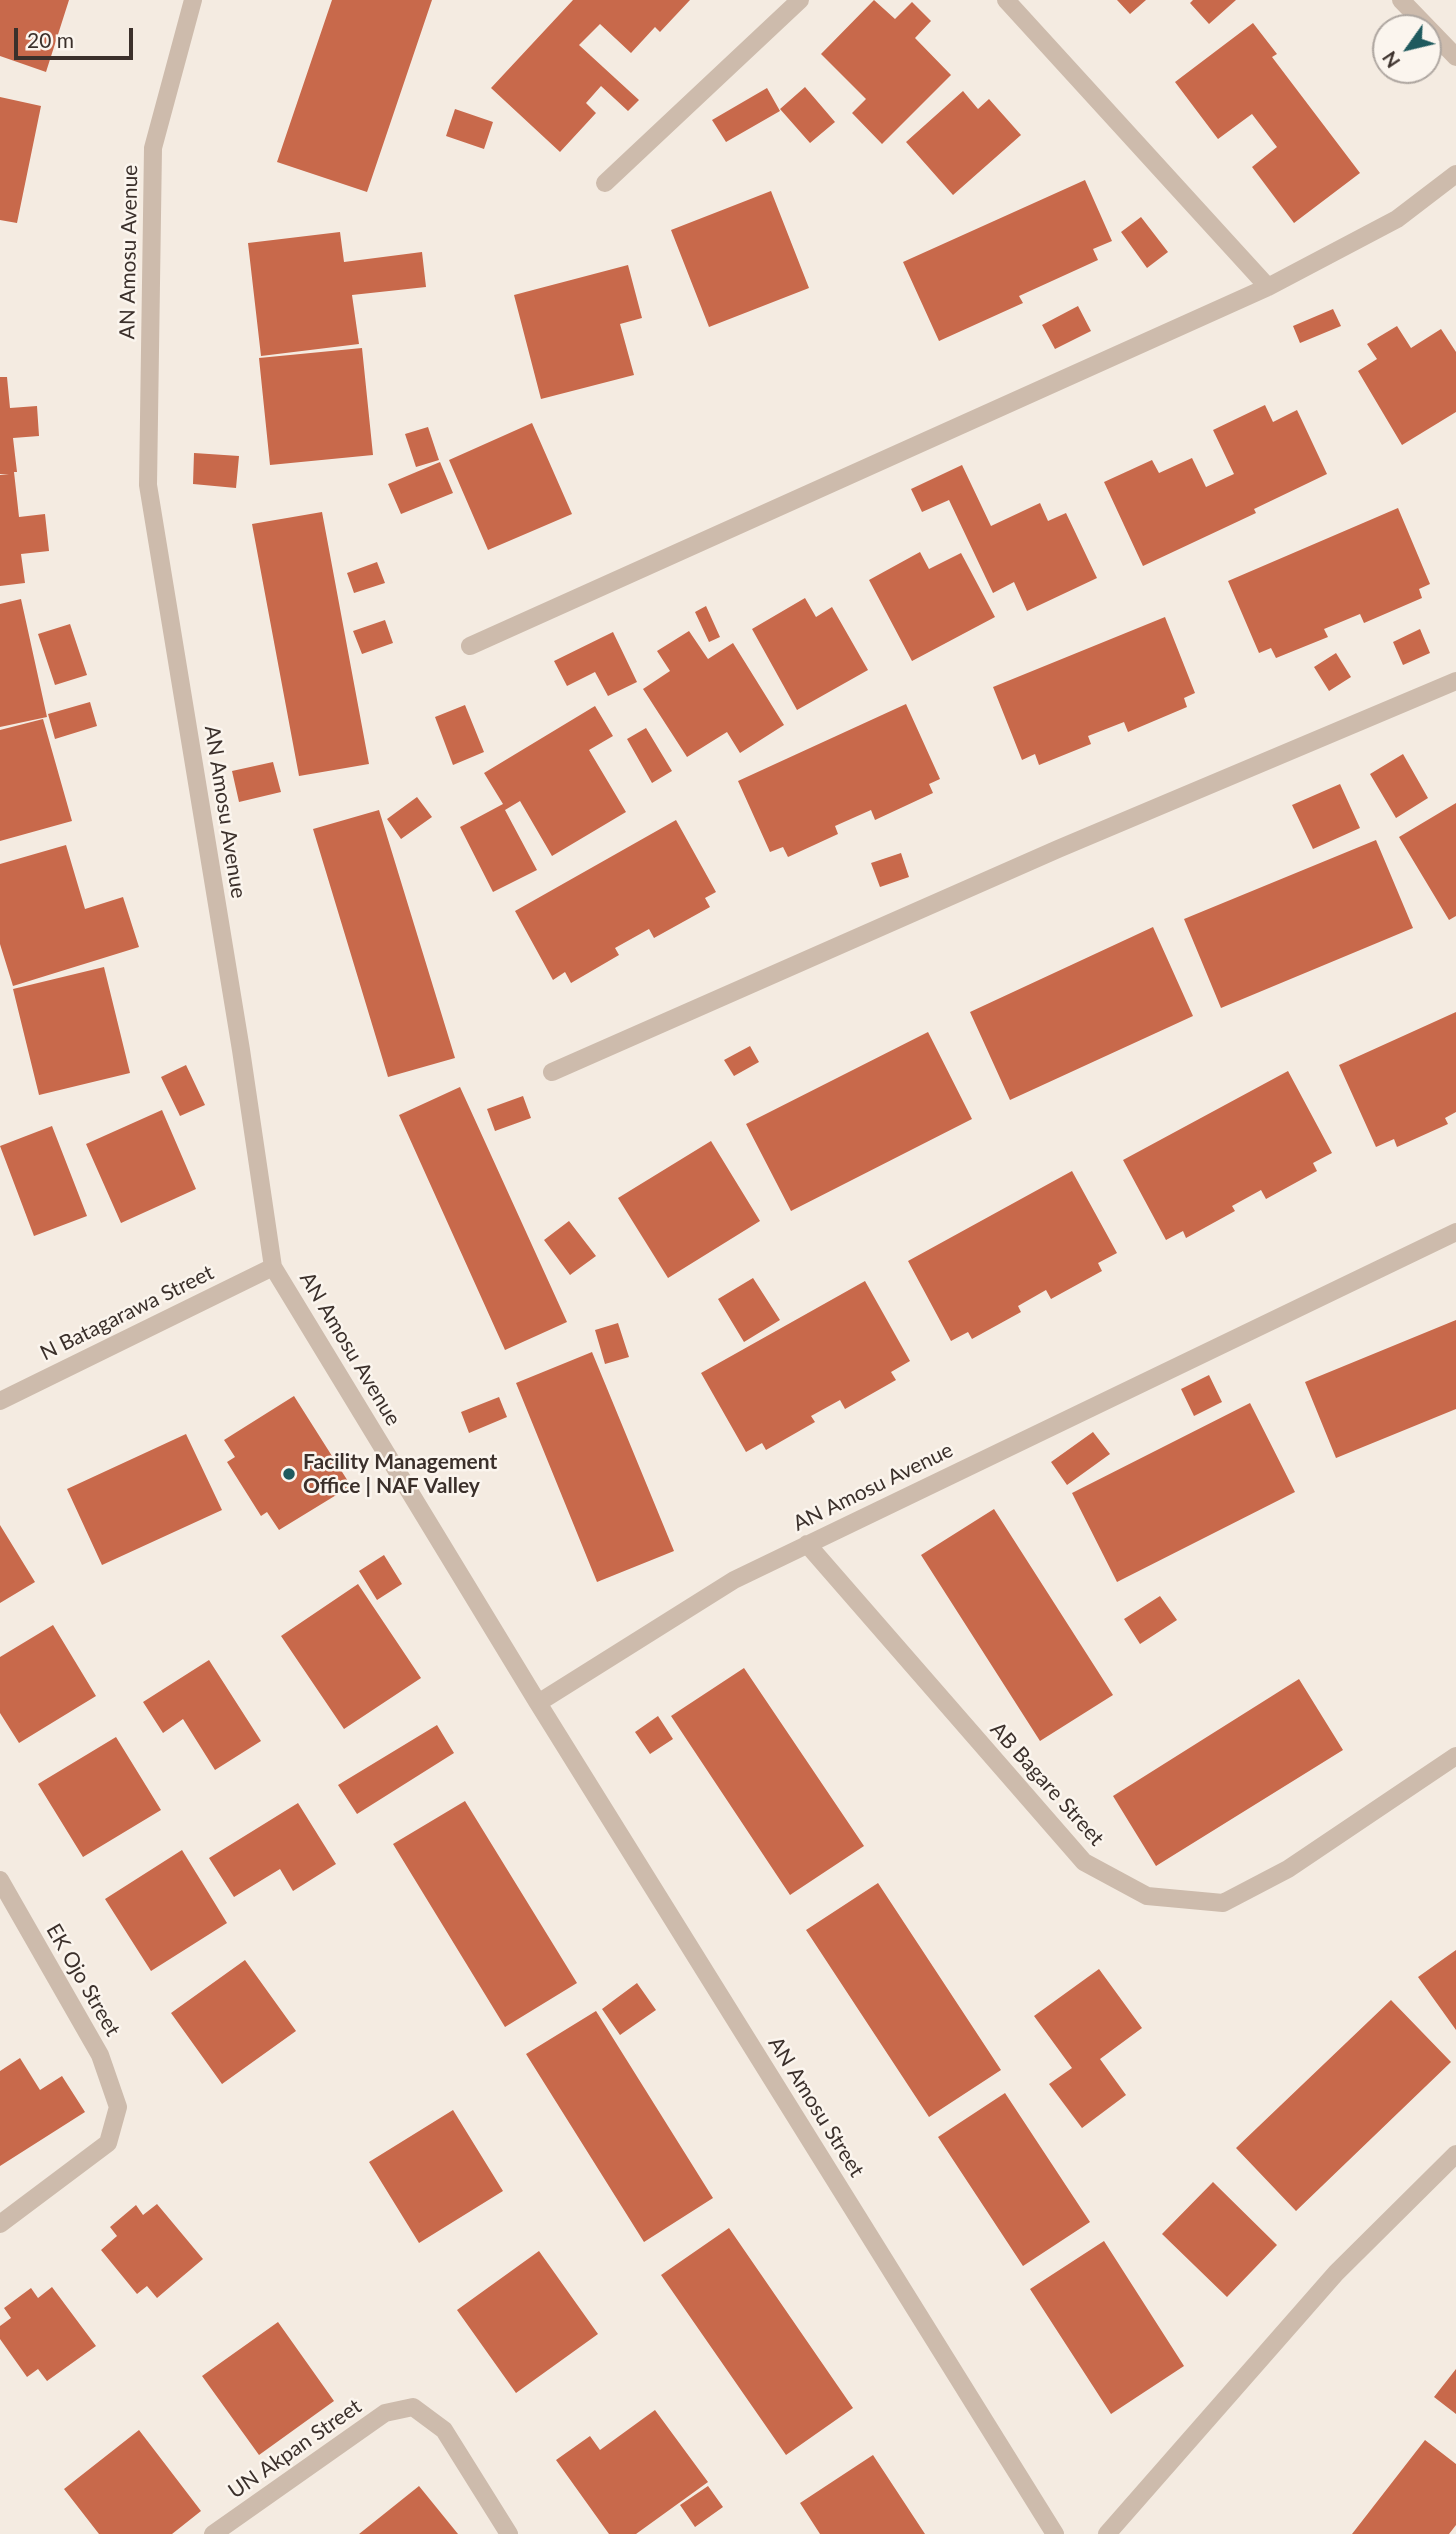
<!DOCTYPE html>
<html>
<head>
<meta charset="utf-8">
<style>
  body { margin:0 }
  #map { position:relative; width:1456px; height:2534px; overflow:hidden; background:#f4ebe1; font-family:Lato,sans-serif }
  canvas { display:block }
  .north { position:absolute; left:1372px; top:14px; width:70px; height:70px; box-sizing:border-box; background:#fbf5ee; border:2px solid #aea6a0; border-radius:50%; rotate:236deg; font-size:19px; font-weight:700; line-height:28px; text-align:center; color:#3b302b }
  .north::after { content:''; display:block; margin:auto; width:24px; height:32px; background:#1f5a5e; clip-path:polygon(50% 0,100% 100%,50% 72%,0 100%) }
  .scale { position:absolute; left:14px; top:28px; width:119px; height:32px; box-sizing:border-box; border:4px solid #3b302b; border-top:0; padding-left:9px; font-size:21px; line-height:24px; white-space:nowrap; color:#3b302b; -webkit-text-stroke:5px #fbf5ee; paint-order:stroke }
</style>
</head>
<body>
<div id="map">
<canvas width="1456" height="2534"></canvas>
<div class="north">N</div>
<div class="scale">20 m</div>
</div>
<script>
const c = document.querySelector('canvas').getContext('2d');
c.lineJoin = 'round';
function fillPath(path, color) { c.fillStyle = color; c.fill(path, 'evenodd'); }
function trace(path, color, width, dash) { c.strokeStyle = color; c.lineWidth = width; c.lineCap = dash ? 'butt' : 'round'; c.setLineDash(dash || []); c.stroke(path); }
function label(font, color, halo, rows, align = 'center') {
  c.font = font + ' Lato,sans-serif'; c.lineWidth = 5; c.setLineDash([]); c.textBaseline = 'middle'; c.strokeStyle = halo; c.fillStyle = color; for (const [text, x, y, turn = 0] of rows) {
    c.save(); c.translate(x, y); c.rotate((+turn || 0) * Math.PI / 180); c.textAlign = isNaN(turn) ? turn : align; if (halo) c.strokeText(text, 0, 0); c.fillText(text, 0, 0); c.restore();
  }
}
fillPath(new Path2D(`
  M0,0H69L46,72L0,56Z
  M332,0H432L367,192L277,162Z
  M573,0H690L660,32L655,27L631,53L600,24L579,45L639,100L628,111L601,86L586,103L596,113L560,152L491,88Z
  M874,0L895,19L912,2L931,21L915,38L951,75L882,144L852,113L866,99L821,54Z
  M1117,0H1146L1130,14Z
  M1193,0H1236L1209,24L1190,3Z
  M1253,23L1277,54L1272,57L1360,173L1294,223L1252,167L1277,147L1252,114L1218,139L1175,82Z
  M805,87L835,122L810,143L780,109Z
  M767,88L780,111L726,142L712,120Z
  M963,91L978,109L989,99L1021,135L953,195L906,142Z
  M0,97L41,106L17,223L0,220Z
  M455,109L493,122L484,149L446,136Z
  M1085,180L1112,241L1093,249L1098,260L1019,296L1023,303L939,341L903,262Z
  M771,191L809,288L709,327L671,230Z
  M1141,217L1168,252L1147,268L1121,232Z
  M340,232L344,262L422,252L426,287L352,295L359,344L261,356L248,243Z
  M628,265L642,318L620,324L634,375L541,399L514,295Z
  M1078,306L1091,331L1055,349L1042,325Z
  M1333,309L1341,326L1300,343L1293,326Z
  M1397,326L1411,348L1441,329L1456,352V412L1402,445L1358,371L1377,359L1367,344Z
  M362,348L373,455L270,465L259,358Z
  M0,377H7L10,408L37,406L39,436L13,438L17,472H14L19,517L45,514L49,551L21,554L25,583L0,586V475L9,474H0Z
  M1265,405L1273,422L1297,410L1327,474L1254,509L1256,513L1143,566L1104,482L1152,460L1159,473L1192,458L1206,487L1234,474L1213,430Z
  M532,423L572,514L488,550L449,460Z
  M428,427L439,460L416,467L405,434Z
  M194,453L239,456L236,488L193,484Z
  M440,462L453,493L401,514L388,484Z
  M962,465L991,526L1040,503L1048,521L1066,513L1097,578L1027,611L1014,582L993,593L949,500L922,512L911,489Z
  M1398,508L1430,584L1419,589L1422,598L1364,623L1360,614L1324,629L1328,637L1276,658L1271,648L1259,653L1228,581Z
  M322,512L369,764L299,776L252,524Z
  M920,552L929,569L961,553L995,617L912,661L869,580Z
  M377,562L385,583L354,593L347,573Z
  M805,598L816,617L832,607L868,670L797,710L752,629Z
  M21,599L47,717L0,727V604Z
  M706,606L720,637L709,642L695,612Z
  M1165,617L1195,693L1184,698L1187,707L1128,732L1124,722L1088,736L1091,744L1039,765L1035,754L1022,760L993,687Z
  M385,620L393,643L362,654L353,631Z
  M70,624L87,675L55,685L38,634Z
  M1420,629L1430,653L1403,665L1393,642Z
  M689,631L708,659L733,643L784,725L740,753L727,732L687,757L643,689L670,671L657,651Z
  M613,632L637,682L608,696L595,672L567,686L554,661Z
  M1336,653L1351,677L1329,691L1314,667Z
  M90,702L97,726L55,739L48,714Z
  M906,704L940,779L929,784L933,793L875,820L871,810L835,826L838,834L788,857L783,847L770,852L738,781Z
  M465,705L484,752L453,765L435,717Z
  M595,706L613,736L589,750L626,812L552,856L520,801L505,810L537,870L493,892L460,827L503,804L484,773Z
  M43,719L72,821L0,841V730Z
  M646,728L672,771L652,783L627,739Z
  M1403,754L1428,798L1396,818L1370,774Z
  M273,762L281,792L239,802L232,771Z
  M1340,784L1360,828L1313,849L1292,805Z
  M417,797L432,817L401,839L387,819Z
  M1456,803V916L1449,920L1399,837Z
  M379,810L455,1058L388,1077L313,829Z
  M676,820L716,892L705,898L710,907L654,938L649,929L615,948L619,955L571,983L565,972L553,980L515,911Z
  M1376,840L1413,928L1221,1008L1184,919Z
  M66,845L85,909L123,897L139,947L13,986L0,944V864Z
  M901,853L909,877L880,887L871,863Z
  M1153,927L1193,1016L1010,1100L970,1012Z
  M104,967L130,1073L39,1095L13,989Z
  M1456,1012V1112L1445,1118L1448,1124L1397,1147L1394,1139L1376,1147L1339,1065Z
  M928,1032L972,1119L791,1211L746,1124Z
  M750,1046L759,1062L734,1076L724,1060Z
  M186,1065L205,1105L180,1116L161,1077Z
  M1288,1071L1332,1153L1313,1163L1317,1171L1266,1199L1261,1190L1232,1206L1235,1211L1186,1238L1183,1231L1166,1240L1123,1160Z
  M460,1087L567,1322L505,1350L399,1115Z
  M523,1096L531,1118L495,1131L487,1109Z
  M162,1110L196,1189L121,1223L86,1144Z
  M52,1126L87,1216L34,1236L0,1146Z
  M711,1141L760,1221L668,1278L618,1198Z
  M1072,1171L1117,1253L1098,1263L1102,1271L1051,1299L1046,1290L1018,1306L1021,1312L972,1339L968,1332L951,1341L908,1261Z
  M569,1221L596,1256L570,1275L544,1240Z
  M753,1278L780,1320L744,1342L718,1299Z
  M865,1281L910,1361L891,1372L896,1380L845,1409L840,1400L811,1416L815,1422L766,1450L762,1443L746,1452L701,1373Z
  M1456,1320V1409L1336,1458L1305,1382Z
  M618,1323L629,1357L605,1364L595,1330Z
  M592,1352L674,1551L597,1582L516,1383Z
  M1209,1375L1222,1402L1194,1416L1181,1389Z
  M294,1396L351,1486L279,1530L267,1512L261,1516L227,1462L235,1457L224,1440Z
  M499,1397L507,1417L469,1433L461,1412Z
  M1250,1403L1295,1492L1117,1582L1072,1493Z
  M1093,1432L1110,1454L1067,1485L1051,1462Z
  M186,1434L222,1510L102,1565L67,1489Z
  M994,1509L1113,1695L1040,1741L921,1555Z
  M0,1525L35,1582L0,1603Z
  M384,1555L402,1584L377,1600L359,1571Z
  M358,1584L421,1678L344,1729L281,1636Z
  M1160,1596L1177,1620L1140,1644L1124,1619Z
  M53,1625L96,1696L19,1743L0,1713V1657Z
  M209,1660L261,1741L215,1770L183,1719L163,1733L143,1702Z
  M744,1668L864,1846L790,1895L671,1716Z
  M1299,1679L1343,1750L1156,1866L1113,1796Z
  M658,1716L673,1739L650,1754L635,1732Z
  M437,1725L454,1753L357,1814L338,1785Z
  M116,1737L161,1810L83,1857L38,1784Z
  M465,1801L577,1983L505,2027L393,1844Z
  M298,1803L336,1864L293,1891L280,1869L234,1897L209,1858Z
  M182,1850L227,1923L151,1971L105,1899Z
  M878,1883L1001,2070L929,2117L806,1930Z
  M1456,1950V2030L1418,1977Z
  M245,1960L296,2031L222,2084L171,2013Z
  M1099,1969L1142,2028L1100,2059L1126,2095L1082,2128L1049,2084L1072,2068L1034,2016Z
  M637,1983L656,2010L620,2035L602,2009Z
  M1391,2000L1451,2062L1296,2211L1236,2148Z
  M596,2011L713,2198L644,2242L526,2054Z
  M20,2058L40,2090L62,2076L85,2112L0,2166V2071Z
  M1005,2093L1090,2222L1023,2266L938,2137Z
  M453,2110L503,2191L419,2243L369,2162Z
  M1213,2182L1277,2245L1227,2297L1162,2234Z
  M157,2204L203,2259L157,2298L147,2286L137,2294L101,2250L117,2236L110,2227L136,2205L143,2215Z
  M729,2228L853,2408L786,2455L661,2275Z
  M1104,2241L1184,2366L1111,2414L1030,2289Z
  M539,2251L598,2334L516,2393L457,2310Z
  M52,2287L96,2346L47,2381L38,2369L27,2377L0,2339V2326L11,2318L4,2308L31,2288L38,2298Z
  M278,2322L334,2401L259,2455L202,2376Z
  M1456,2369V2414L1434,2397Z
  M655,2410L708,2482L636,2534H609L556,2460L590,2436L600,2450Z
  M139,2430L201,2511L172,2534H99L64,2489Z
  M1425,2440L1456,2464V2525L1449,2534H1352Z
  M873,2455L925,2534H820L800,2503Z
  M419,2486L458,2534H359Z
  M708,2486L723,2507L695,2527L680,2505Z`), '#c8694b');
trace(new Path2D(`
  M193,0L153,148L148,485L241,1050L273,1267L538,1703L734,1580L1456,1232
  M1006,0L1268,287
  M1401,0L1456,57
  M605,183L800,0
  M470,646L1268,287L1397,219L1456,174
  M552,1072L1058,849L1456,681
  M0,1401L273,1267
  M807,1544L1084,1862L1147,1896L1223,1903L1288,1869L1456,1756
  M538,1703L1055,2534
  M0,1880L100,2055L118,2107L108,2143L0,2224
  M213,2534L385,2413L413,2407L444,2430L509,2534
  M1107,2534L1336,2273L1456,2154`), '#cdbbac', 18);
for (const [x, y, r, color] of [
  [289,1474,7,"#1f5a5e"]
]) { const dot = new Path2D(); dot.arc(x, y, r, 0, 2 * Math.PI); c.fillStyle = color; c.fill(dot); trace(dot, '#fbf5ee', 2.5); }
label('21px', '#3b302b', '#fbf5ee', [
  ["AN Amosu Avenue",129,252,-89],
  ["AN Amosu Avenue",225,812,81],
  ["N Batagarawa Street",127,1313,-26],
  ["AN Amosu Avenue",350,1349,59],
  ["AN Amosu Avenue",873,1487,-26],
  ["AB Bagare Street",1047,1784,48],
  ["EK Ojo Street",83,1980,60],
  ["AN Amosu Street",816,2107,58],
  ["UN Akpan Street",295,2449,-35]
]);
label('bold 21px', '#3b302b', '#fbf5ee', [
  ["Facility Management",303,1462],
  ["Office | NAF Valley",303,1486]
], 'left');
</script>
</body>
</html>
